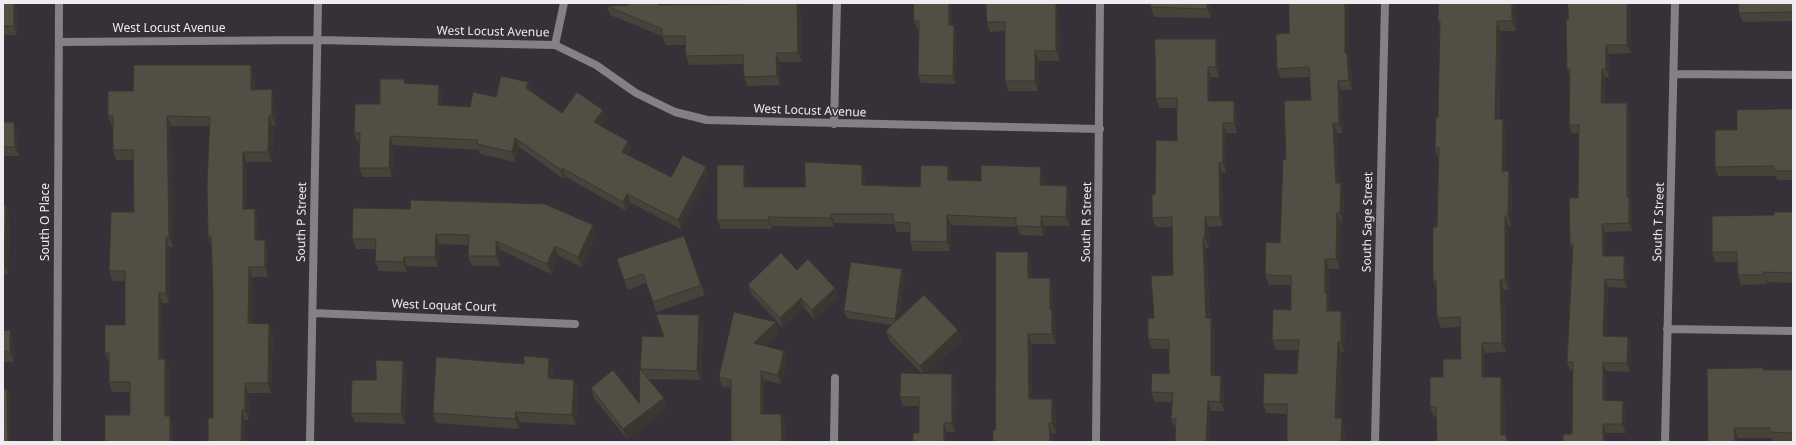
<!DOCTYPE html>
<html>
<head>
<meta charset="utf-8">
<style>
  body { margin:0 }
  #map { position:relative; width:1796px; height:445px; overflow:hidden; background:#363038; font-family:"Noto Sans",sans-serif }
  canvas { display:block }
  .frame { position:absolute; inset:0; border:4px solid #efebf0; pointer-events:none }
</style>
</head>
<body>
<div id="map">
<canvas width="1796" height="445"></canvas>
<div class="frame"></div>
</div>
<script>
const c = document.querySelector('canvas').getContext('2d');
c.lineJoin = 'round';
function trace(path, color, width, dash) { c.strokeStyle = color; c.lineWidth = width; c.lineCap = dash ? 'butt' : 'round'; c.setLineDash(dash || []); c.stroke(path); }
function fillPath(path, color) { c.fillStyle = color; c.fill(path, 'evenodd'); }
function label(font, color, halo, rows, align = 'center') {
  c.font = font + ' "Noto Sans",sans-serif'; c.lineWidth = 3; c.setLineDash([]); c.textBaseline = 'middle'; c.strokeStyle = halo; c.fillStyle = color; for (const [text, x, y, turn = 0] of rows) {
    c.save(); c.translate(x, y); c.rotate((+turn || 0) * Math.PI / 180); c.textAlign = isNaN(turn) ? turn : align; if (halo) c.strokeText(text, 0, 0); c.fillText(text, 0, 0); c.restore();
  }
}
trace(new Path2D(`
  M59,42L316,40L555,45L596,65L636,93L675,112L707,120L1100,129
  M555,45L564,3
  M1675,74L1793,75
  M834,124L837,3
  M313,313L575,324
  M1667,329L1793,331
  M57,442L59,3
  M310,442L318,3
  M834,442L835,378
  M1096,442L1100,3
  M1375,442L1385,3
  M1665,442L1675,3`), '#848185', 8);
fillPath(new Path2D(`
  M3,3H17V35H3Z
  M118,3H171L118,4Z
  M629,3H666L665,5L800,3L802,62H780V85L747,86L744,77L743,64L689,65L686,56L685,45H666L662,36L610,15L607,6L628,5Z
  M899,3H952V25L956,33V84L921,83L918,75L919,29H917L914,21V4H899Z
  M1151,3H1211V18L1154,17L1151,7Z
  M1516,3V31H1500L1499,119H1503L1506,129L1505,171L1512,181L1511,226H1509V290H1504L1506,352L1485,353V377L1504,386L1505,435L1509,442L1437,417H1434L1430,407L1443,377L1461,359L1460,327L1441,328L1437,318L1436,289L1433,280L1437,227L1438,158L1435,148L1438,117L1440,26L1438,21Z
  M1568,3H1630L1631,53L1609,54V77H1605V103L1630,112V199L1632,205V231L1605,232L1606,256L1628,265L1627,288L1608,287L1606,337L1631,346L1630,372L1606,371V400L1623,401L1626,409V433H1606V442L1572,434L1573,370H1570L1567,362L1572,251L1570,244L1578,198L1579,133H1572L1569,125L1570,78L1567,69Z
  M1793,3V21L1743,22L1739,13Z
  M1059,9L1060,61H1039L1038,91H1008L1005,81V31L990,32L987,22Z
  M1219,49V77H1211V101L1237,111V133H1227L1226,173H1222L1223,226L1208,227L1209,248H1206L1210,318H1211L1215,328V375L1224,385V411H1211L1175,428L1171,419L1172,402H1155L1151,392L1169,374V349H1152L1148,339L1154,318L1173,275L1172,227H1156L1152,218L1155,194L1177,141V108H1159L1156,98Z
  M1349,57L1351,63L1352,90H1341L1343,133H1337L1339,183H1341L1344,193L1343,223H1340V269H1329V296L1331,303V311H1341L1345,321L1344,352H1342L1339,418L1345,428L1287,414L1266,413L1263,404L1297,374L1298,350H1276L1272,340L1291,310V285H1269L1265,275L1280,243L1286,160L1311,100L1310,77L1281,78L1277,69Z
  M254,75L255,89L275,99L276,126H273L272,162H247L246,209L258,219L259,240H265L268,250V277H252V323L273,333L271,393H248L249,420H245V442H208L213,418V291L211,246L208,236L209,126H171L173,247H169V303H162L163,359H165L169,369V416L173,425L130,415V392H112L109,382V363L105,353L125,325V281H113L109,271L134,212L133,160H116L113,150V126H112L108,116L133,91Z
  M528,82L531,91L562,113L607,119L601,126L628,141L631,150L628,155L671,177L709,176L681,229L631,203L626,211L566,177L564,179L519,147L515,162L480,154L479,150L393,145L392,177H363L359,168L360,142H358L354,133L380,104L405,83L442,94V105L470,107L496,97Z
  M1793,109V180H1777L1776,176H1718L1715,167L1737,130Z
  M3,122L17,131L19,156H3Z
  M948,166L952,175V180L981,181L1044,177V185L1070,195V226H1044V236L1020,235L1017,227L951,225L950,251H913L910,241V232H897L894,224L834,223V227L772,226V229H721L717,220L748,175V187H805L865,174V185L920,187Z
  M3,205L9,215L8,274H3Z
  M1793,212V283L1767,282V284L1741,285L1738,275L1737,262H1715L1712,252L1774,215Z
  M593,225L596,235L582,267L559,256L551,274L500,250V266H472L468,256L469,245L439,244L438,267L407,266V272L379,271L375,261L376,249H356L352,239Z
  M684,236L705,295L656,312L646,283L628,290L624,280Z
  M1032,262V278L1053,288V312L1056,319V344H1032V399L1056,408V433H1052L1053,442H993Z
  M902,269L905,276L898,319L958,330L962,340L926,373L952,374L956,382L955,432H947V442H913L919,433V406H903L900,397L921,373L890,341L886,331L892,325L847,318L844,311Z
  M797,270L835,288L839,297L815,320L804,308L783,328L752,295L748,285Z
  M703,325L701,380L648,379L667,408L627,439L594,398L591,388L639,403L640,369L664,337Z
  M10,330L13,340L14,362H3V331Z
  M780,332L765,346L787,360L781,384L764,380V414H781L785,423V442H731V388L722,386L719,377Z
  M403,361L406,371L405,424L355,422L351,413L376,380Z
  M553,367L552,378L574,380L578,390L576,425L520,422L519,429L436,423L433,413Z
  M1764,370H1793V442H1773L1772,438H1738L1708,442Z`), '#47433a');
fillPath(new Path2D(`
  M14,3H17V35L14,26Z
  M659,3H666L661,14L658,5Z
  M797,3H800L802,62L798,53Z
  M949,3H952V33L949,25Z
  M1056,3H1057L1059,9L1060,61L1056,51Z
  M1207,3H1211V18L1207,9Z
  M1345,3H1349V57L1351,63L1352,90L1349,80L1345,53Z
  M1512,3H1516V31L1512,21Z
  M1627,3H1630L1631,53L1627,45Z
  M1497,21L1500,31L1498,129L1495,119Z
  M954,25L956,33V84L953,76Z
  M1216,39L1219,49V77L1216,67Z
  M1606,45L1609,54V77L1606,69Z
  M1035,51L1039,61L1038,91L1035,81Z
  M776,53L780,62V85L777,76Z
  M251,65L254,75L255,99L251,90Z
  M1208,67L1211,77V111L1208,101Z
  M1602,69L1605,77L1604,111L1601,103Z
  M1338,81L1341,90L1343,133L1339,123Z
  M528,82L531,91L526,88Z
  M439,85L442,94L441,114L438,105Z
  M272,89L275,99L276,126L272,116Z
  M1234,101L1237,111V133L1234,123Z
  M1627,103L1630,112V199L1632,205V231L1629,223L1627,197Z
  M603,110L607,119L598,132L594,122Z
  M167,116L171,126L173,247L169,237Z
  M269,116L273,126L272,162L268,152Z
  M1503,119L1506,129L1505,181L1502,171Z
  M14,122L17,131L19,156L15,147Z
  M1223,123L1227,133L1226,173L1223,163Z
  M1333,123L1337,133L1339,192L1336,183Z
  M390,136L393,145L392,177L389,168Z
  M515,138L519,147L515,162L512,152Z
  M628,141L631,150L625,161L622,152Z
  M243,152L247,162L246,219L243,209Z
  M1219,163L1222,173L1223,226L1220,217Z
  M744,165L748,175V196L744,187Z
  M862,165L865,174V194L862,185Z
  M948,166L952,175L951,190L948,180Z
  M706,167L709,176L681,229L678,220Z
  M1041,167L1044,177V194L1040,185Z
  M562,168L566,177L564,179L561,170Z
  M1509,171L1512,181L1511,226L1508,216Z
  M1341,183L1344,193L1343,223L1340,213Z
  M1067,186L1070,195V226L1066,217Z
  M627,194L631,203L626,211L623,202Z
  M6,205L9,215L8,274L4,265Z
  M255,209L258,219L259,250L255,240Z
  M1337,213L1340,223V269L1336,259Z
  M831,214L834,223V227L831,218Z
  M947,215L951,225L950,251L947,242Z
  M1041,216L1044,226V236L1041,227Z
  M1505,216L1509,226V290L1505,280Z
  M768,217L772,226V229L768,220Z
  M1205,217L1208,227L1209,248L1205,238Z
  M1602,224L1605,232L1606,264L1603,256Z
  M593,225L596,235L582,267L578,257Z
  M436,234L439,244L438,267L435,257Z
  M166,237L169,247V303L166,293Z
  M1203,238L1206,248L1210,328L1206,318Z
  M265,240L268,250V277L265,267Z
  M496,241L500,250V266L496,256Z
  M555,246L559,256L551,274L547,264Z
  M1028,252L1032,262V288L1028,278Z
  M1624,256L1628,265L1627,288L1624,280Z
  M404,257L407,266V272L403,262Z
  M1325,259L1329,269V296L1331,303V321L1327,311L1325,293Z
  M249,267L252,277V333L248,323Z
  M902,269L905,276L897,326L895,319Z
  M1763,272L1767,282V284Z
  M1050,278L1053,288V312L1056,319V344L1052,334L1050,310Z
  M1605,279L1608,287L1606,345L1603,336Z
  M1500,280L1504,290L1506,352L1502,343Z
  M835,288L839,297L815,320L812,310Z
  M159,293L162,303L163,369L159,359Z
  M801,298L804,308L783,328L780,318Z
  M1341,311L1345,321L1344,352L1341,342Z
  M699,315L703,325L701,380L697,371Z
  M1211,318L1215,328V385L1211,375Z
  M776,322L780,332L757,353L754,343Z
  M269,324L273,333L271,393L268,383Z
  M10,330L13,340L14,362L10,352Z
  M958,330L962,340L924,376L920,366Z
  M1028,334L1032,344V408L1029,399Z
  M1628,337L1631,346L1630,372L1627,363Z
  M1338,342L1342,352L1338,428L1335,418Z
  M1482,343L1485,353V387L1482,377Z
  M784,351L787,360L781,384L778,375Z
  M549,358L553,367L551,388L548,378Z
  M165,359L169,369V425L165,416Z
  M403,361L406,371L405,424L401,414Z
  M1603,363L1606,371V409L1603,400Z
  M761,371L764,380V423L761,414Z
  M952,374L956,382L955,432L952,423Z
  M1221,376L1224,385V411L1220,402Z
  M1501,377L1504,386L1505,442L1501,435Z
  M574,380L578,390L576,425L572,415Z
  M245,383L248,393L249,420L245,410Z
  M7,389L11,398V442H8Z
  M664,398L667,408L627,439L623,429Z
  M1052,399L1056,408V433L1052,423Z
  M1208,401L1211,411L1210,442H1206Z
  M1623,401L1626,409V433L1622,424Z
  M242,410L245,420V442H241Z
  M516,412L520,422L519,429L515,419Z
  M781,414L785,423V442H782Z
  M170,416L173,425V442H170Z
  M1342,418L1345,428V442H1341Z
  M944,423L947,432V442H944Z
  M1049,423L1052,433L1053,442H1050Z
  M1603,424L1606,433V442H1603Z
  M1734,428L1738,438V442H1735Z
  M1506,435L1509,442H1507Z`), '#3a3730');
const building = new Path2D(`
  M3,3H14V26H3Z
  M629,3H659L658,5L743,4V3H797L798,53H776L777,76L744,77L743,55L686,56L685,36H662V29L607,6L628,5Z
  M914,3H949V25H954L953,76L918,75L919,21H914Z
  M986,3H1056V51H1035V81H1005V22H987Z
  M1151,3H1207V9L1151,7Z
  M1289,3H1345V53H1347L1349,80L1338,81L1339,123H1333L1336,183H1341L1340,213H1337L1336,259H1325V293H1327V311H1341V342H1338L1335,418H1342L1341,442H1287V404H1263L1264,373L1297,374L1299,340H1272L1273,309L1291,310V276L1265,275L1266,242L1280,243L1283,159L1286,160L1284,101L1311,100L1309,67L1277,69L1276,34L1289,33Z
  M1439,3H1512V21H1497L1495,119H1503L1502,171H1509L1508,216H1505V280H1500L1502,343H1482V377H1501V435H1506L1507,442H1437L1436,407H1430V377H1443V359H1461L1460,317L1437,318L1436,280H1433V227H1437L1439,148H1435L1436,117H1438L1440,21H1438Z
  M1568,3H1627V45H1606V69H1602L1601,103H1627V197H1629V223L1602,224L1603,256H1624V280L1605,279L1603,336L1628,337L1627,363H1603V400L1623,401L1622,424H1603V442H1563V434H1572L1573,362H1567L1573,244H1570L1569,198H1578L1579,125H1569L1570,69H1567L1566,19H1568Z
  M1739,3H1793V12L1739,13Z
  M1155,39H1216V67H1208V101H1234V123H1223V163H1219L1220,217H1205V238H1203L1206,318H1211V375L1221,376L1220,402L1208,401L1206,442H1175L1176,419H1171L1173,393L1151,392L1152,373L1169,374V340L1148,339V318H1154L1151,276L1173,275L1172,217L1152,218V195L1155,194L1156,140L1177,141V98H1156Z
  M134,65H251V90L272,89V116H269L268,152H243V209H255V240H265V267H249L248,323L269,324L268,383H245V410H242L241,442H208V418H213V291L211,236H208L207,184L210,117L167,116L169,237H166V293H159V359H165V416H170V442H105V415H130V382H109V353H105V325H125V271H109L111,212H134L133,150H113V116H108V91H133Z
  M501,76L528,82L526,88L562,113L577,92L603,110L594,122L628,141L622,152L671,177L683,155L706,167L678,220L627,194L623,202L562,168L561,170L515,138L512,152L477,144L478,140L390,136L389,168H359L360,133H354L355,104H380V79H404V83L439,85L438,105L470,107L473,92L496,97Z
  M1793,109V171H1774V166L1715,167V130H1737V110Z
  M3,122H14L15,147H3Z
  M805,162L862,165V185L920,187L921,165L948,166V180L981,181V165L1041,167L1040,185L1067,186L1066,217L1041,216V227L1016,226V218L947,215V242L910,241V223L893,222L894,214H831V218L768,217V220H717V165H744V187H805Z
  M411,200L545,204L593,225L578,257L555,246L547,264L496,241V256H468L469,235L436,234L435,257H404L403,262L375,261L376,239H352L353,208L410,209Z
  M3,205H6L4,265H3Z
  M1774,212H1793V273L1763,272L1764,275H1738L1737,252H1712V216L1774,215Z
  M684,236L701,285L653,302L643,274L624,280L617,259Z
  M996,252H1028V278H1050V310L1052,309V334H1028L1029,399H1052V423H1049L1050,442H993V430H995Z
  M781,253L797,270L808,259L835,288L812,310L801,298L780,318L748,285Z
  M851,262L902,269L895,319L844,311Z
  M924,295L958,330L920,366L886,331Z
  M734,312L776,322L754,343L784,351L778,375L761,371V414H781L782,442H731V380L719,377Z
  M656,314L699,315L697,371L640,369L642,336L664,337Z
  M10,330V352H3V331Z
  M524,356L549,358L548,378L574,380L572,415L516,412L515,419L433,413L436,357L524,364Z
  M376,360L403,361L401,414L351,413L352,380H376Z
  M1763,368V370H1793V433L1770,432V428H1734L1735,442H1708L1707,369Z
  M640,369L664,398L623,429L591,388L613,370L639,403Z
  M901,373L952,374V423H944V442H913V433H919V397H900Z
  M3,389H7L8,442H3Z`);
fillPath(building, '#534e44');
trace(building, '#3a3730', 1);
label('12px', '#efebf0', '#363038', [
  ["West Locust Avenue",169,29],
  ["West Locust Avenue",493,32,1],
  ["West Locust Avenue",810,111,2],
  ["South O Place",46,222,-90],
  ["South P Street",302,222,-89],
  ["South R Street",1087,222,-89],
  ["South Sage Street",1368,222,-89],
  ["South T Street",1659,222,-88],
  ["West Loquat Court",444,306,2]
]);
</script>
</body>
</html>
